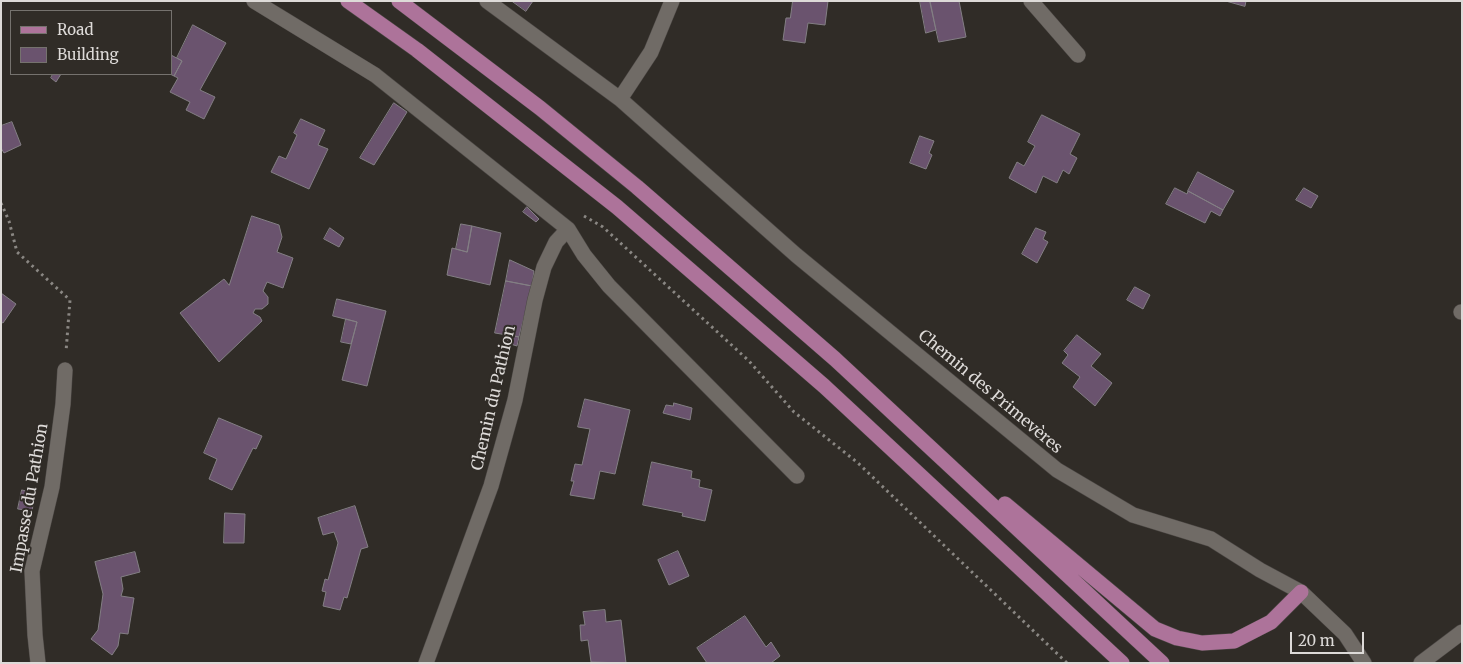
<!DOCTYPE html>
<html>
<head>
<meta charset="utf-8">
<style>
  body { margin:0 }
  #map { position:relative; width:1463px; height:664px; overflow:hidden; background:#302c27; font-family:Merriweather,serif }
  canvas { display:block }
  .frame { position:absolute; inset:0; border:2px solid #dddad8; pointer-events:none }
  .legend { position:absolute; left:10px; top:10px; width:162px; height:65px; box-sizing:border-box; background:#302c27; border:1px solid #75726e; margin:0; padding:6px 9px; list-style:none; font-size:15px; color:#dddad8 }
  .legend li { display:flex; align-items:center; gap:10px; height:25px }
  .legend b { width:25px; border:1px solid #75726e }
  .scale { position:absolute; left:1290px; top:632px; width:74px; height:22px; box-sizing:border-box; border:2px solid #dddad8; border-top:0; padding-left:6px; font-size:15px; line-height:18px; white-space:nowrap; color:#dddad8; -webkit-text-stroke:4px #302c27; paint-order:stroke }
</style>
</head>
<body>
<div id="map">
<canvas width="1463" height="664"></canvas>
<div class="frame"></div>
<ul class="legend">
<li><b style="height:6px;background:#ad739a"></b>Road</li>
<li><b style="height:14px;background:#6a536e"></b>Building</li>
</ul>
<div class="scale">20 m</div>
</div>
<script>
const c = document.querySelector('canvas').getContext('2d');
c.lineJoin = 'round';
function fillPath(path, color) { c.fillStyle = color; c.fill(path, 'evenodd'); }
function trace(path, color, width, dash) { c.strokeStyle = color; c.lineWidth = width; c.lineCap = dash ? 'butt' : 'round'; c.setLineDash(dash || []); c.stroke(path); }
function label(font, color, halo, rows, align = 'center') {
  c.font = font + ' Merriweather,serif'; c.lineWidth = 4; c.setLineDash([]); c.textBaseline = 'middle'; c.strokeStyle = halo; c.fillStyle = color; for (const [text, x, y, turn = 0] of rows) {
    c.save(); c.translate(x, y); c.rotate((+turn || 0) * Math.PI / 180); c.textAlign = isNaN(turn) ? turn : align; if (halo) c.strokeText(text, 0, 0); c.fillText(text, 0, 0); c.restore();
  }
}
const building = new Path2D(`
  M512,1H533L526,11Z
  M793,1H828L825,25L808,23L805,43L783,40L786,18H790Z
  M920,1H930L936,30L926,33Z
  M930,1H959L966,37L939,42Z
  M1226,1H1246L1245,6Z
  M193,25L226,43L200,90L215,97L204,119L186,110L190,102L170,92L178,78L174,76L182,61L177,58Z
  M171,55L182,61L174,76L170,74Z
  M53,74H61L56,82L51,78Z
  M394,103L407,112L374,165L360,158Z
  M1042,115L1080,134L1070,154L1077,158L1069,174L1063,170L1057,183L1043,176L1036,193L1009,178L1017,162L1024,166L1035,146L1028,142Z
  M301,119L325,130L318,145L328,149L309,189L271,172L279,156L286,159L297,135L294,133Z
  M12,122L21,145L4,153L1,148V126Z
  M920,136L934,141L929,153L932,155L926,169L910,163Z
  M1198,172L1234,191L1223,210L1188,191Z
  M1175,188L1187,194L1188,191L1223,210L1220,216L1211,211L1205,223L1166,204Z
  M1304,188L1318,196L1311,208L1296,200Z
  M527,207L539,219L536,222L523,212Z
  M252,216L279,225L282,237L277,252L293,258L283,288L267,282L263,291L268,297V304L262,309H255L253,313L260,317L262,321L219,362L180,313L224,279L229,285Z
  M461,224L472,226L467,252L456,249Z
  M472,226L501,233L490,285L447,275L452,248L467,252Z
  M330,228L344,238L339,247L324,239Z
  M1036,228L1046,232L1043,239L1048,242L1037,263L1022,254Z
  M510,260L534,271L532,286L506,281Z
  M506,281L532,286L519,337L495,333Z
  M1135,287L1150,295L1143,309L1127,300Z
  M1,293L16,304L3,323L1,322Z
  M337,299L386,311L367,386L342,380L357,322L333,316Z
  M346,319L357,322L351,344L341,342Z
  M510,335L519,337L517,346L507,343Z
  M1077,335L1101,354L1091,366L1112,383L1095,406L1073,387L1080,377L1062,363L1068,355L1064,351Z
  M585,399L630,410L615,474L600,471L594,499L570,495L574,481H571L575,464L582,465L590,429L578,427Z
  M674,403L692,408L690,420L663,413L666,405L673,406Z
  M219,418L262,436L256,449L253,448L232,490L209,479L217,459L204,453Z
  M652,462L692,471L691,478L700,480L699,487L712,490L705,521L682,516L683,513L643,505Z
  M22,490L35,493L32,511L18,509Z
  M355,506L368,547L361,549L347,598L344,597L340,610L323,606L326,592L322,591L325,579L328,580L338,543L334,532L323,535L318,518Z
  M225,513L245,514L244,543H224Z
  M678,551L689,576L669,585L658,560Z
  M135,552L140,572L121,577L123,589L121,596L134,598L128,634L120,633L118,646L112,655L91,639L98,630L103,594L95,562Z
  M605,610L606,622L621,620L626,663L591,662L588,640L581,641L580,625H585L583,612Z
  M745,616L766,647L771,642L780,656L771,663H707L697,648Z`);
fillPath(building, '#6a536e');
trace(building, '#837f84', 1);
const minor = new Path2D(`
  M254,1L375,75L568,229L584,255L609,286L797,476
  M487,1L620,99L796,255L1057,470L1133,515L1211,539L1260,570L1301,592L1345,634L1364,663
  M1031,1L1078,55
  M620,99L651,52L672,1
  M1461,312H1462
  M38,663L35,635L32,571L52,487L63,404L65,370
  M426,663L491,486L515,400L535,300L544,267L556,242L568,229
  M1421,663L1462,632`);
const major = new Path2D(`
  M348,1L417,50L617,207L824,386L1122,663
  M399,1L540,108L637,187L835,359L1162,663
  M1005,504L1155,629L1177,638L1202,643L1234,641L1271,622L1301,592`);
trace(minor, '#4b4744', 16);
trace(major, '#4b4744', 16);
trace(new Path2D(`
  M1,203L9,221L17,252L70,300L66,352
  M584,216L603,227L749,361L794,412L858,463L1067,663`), '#8a8783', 3, [2.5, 4]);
trace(minor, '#706b66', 15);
trace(major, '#ad739a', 15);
label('16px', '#dddad8', '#302c27', [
  ["Chemin des Primevères",990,392,40],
  ["Chemin du Pathion",494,398,-77],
  ["Impasse du Pathion",30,498,-80]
]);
</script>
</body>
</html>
